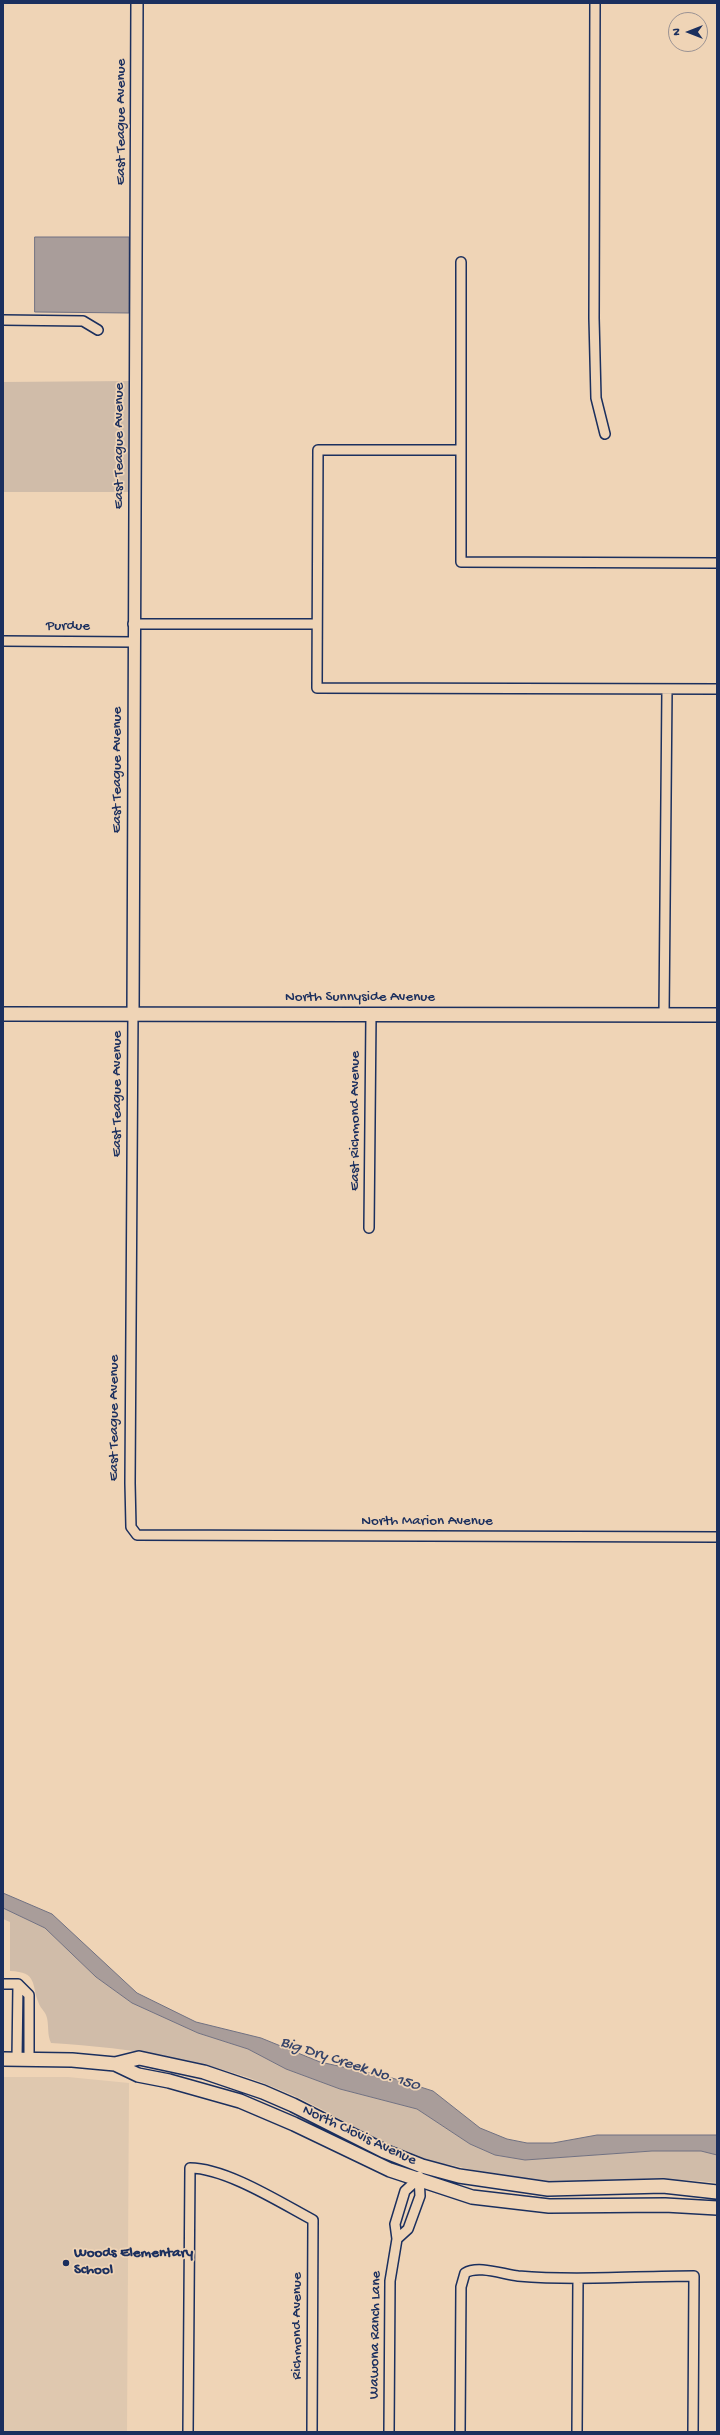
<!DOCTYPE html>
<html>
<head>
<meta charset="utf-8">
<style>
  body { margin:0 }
  #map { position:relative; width:720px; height:2435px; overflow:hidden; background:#efd4b6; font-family:"Gochi Hand",sans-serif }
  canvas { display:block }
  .frame { position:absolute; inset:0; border:4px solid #1b2f5e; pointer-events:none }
  .north { position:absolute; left:668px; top:12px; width:40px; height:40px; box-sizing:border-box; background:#efd4b6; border:1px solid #9a9293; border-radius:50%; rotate:270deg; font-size:11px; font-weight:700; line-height:16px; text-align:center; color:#1b2f5e }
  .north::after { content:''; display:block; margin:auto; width:14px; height:18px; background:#1b2f5e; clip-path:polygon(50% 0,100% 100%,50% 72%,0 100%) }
</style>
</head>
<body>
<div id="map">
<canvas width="720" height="2435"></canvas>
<div class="frame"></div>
<div class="north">N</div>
</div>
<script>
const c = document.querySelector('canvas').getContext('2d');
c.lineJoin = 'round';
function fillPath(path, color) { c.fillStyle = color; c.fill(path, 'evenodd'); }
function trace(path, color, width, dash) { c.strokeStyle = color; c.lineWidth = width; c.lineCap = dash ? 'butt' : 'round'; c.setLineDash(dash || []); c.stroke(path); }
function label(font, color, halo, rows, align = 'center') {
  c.font = font + ' "Gochi Hand",sans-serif'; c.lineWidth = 3.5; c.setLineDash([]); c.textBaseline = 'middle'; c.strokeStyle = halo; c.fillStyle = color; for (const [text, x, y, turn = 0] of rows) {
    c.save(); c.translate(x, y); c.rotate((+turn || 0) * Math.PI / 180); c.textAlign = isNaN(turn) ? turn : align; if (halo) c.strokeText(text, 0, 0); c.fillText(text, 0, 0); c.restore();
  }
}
fillPath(new Path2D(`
  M3,2077H68L129,2083L127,2432H3Z`), '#dfc8af');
fillPath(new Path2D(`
  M129,381L128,492H3V382Z
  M3,1908L45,1928L96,1977L132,2003L198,2033L248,2049L286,2069L340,2089L417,2109L470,2144L495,2155L525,2160L652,2151H701L717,2155V2183C674,2177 632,2181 589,2182C542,2184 496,2176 451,2165C447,2164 442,2164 438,2163C385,2149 340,2116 290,2094C214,2060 133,2048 51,2043C47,2034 49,2027 47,2018C46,2012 41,2009 39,2004C31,1984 38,1972 10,1971V1922L3,1919Z`), '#d0bca9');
const water = new Path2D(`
  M35,237H129V313L35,312Z
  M3,1893L52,1914L137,1993L196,2022L261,2038L320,2062L389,2077L433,2091L480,2128L507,2139L527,2143H553L597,2135H717V2155L701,2151H652L525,2160L495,2155L470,2144L417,2109L340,2089L286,2069L248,2049L198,2033L132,2003L96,1977L45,1928L3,1908Z`);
fillPath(water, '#a99d9a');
trace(water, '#707182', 1);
const minor = new Path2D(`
  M595,3L594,318L596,398L605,434
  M461,262V562L717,563
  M3,320L83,321L98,330
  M461,450H318L317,688L717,689
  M133,624H317
  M3,641L133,642
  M133,1013L130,1483L131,1527L137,1535L717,1537
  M664,1015L667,689
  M369,1228L371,1015
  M3,1984H18
  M18,1984L29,1995V2059
  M17,2059L18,1984
  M397,2239L408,2229L420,2196L419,2176
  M188,2432L190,2168C226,2168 281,2203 313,2220L312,2432
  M389,2432L390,2281L397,2239L395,2224L405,2191L417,2180
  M460,2432L461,2287L465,2273C478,2265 502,2274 518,2276C577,2281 635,2276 694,2276L693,2432
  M577,2432L578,2279`);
const tertiary = new Path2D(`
  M133,1013L137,3`);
const secondary = new Path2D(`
  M3,1014L717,1015
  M3,2059L72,2060L115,2064L139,2058L204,2072L263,2092L293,2105L384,2151L422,2166L459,2176L548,2189L663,2186L717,2192
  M115,2064L138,2075L169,2081L240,2101L294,2124L390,2170L472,2197L549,2206L665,2205L717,2208`);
trace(minor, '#1b2f5e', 12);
trace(tertiary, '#1b2f5e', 14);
trace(secondary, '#1b2f5e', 16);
trace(minor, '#efd4b6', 9);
trace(tertiary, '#efd4b6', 11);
trace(secondary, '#efd4b6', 13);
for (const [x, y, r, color] of [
  [66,2263,4,"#1b2f5e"]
]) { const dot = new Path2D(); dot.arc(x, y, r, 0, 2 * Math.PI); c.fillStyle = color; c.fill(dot); trace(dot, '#efd4b6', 1.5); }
label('15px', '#1b2f5e', '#efd4b6', [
  ["East Teague Avenue",122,122,-90],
  ["East Teague Avenue",120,446,-90],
  ["Purdue",68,627],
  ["East Teague Avenue",118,770,-90],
  ["North Sunnyside Avenue",360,998],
  ["East Teague Avenue",118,1094,-90],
  ["East Richmond Avenue",356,1121,-90],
  ["East Teague Avenue",115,1418,-90],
  ["North Marion Avenue",427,1522],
  ["North Clovis Avenue",359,2136,25],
  ["Richmond Avenue",298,2326,-90],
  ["Wawona Ranch Lane",376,2335,-89]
]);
label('bold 15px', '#1b2f5e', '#efd4b6', [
  ["Woods Elementary",74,2254],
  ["School",74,2271]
], 'left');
label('italic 16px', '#37456a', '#efd4b6', [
  ["Big Dry Creek No. 150",350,2065,18]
]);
</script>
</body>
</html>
